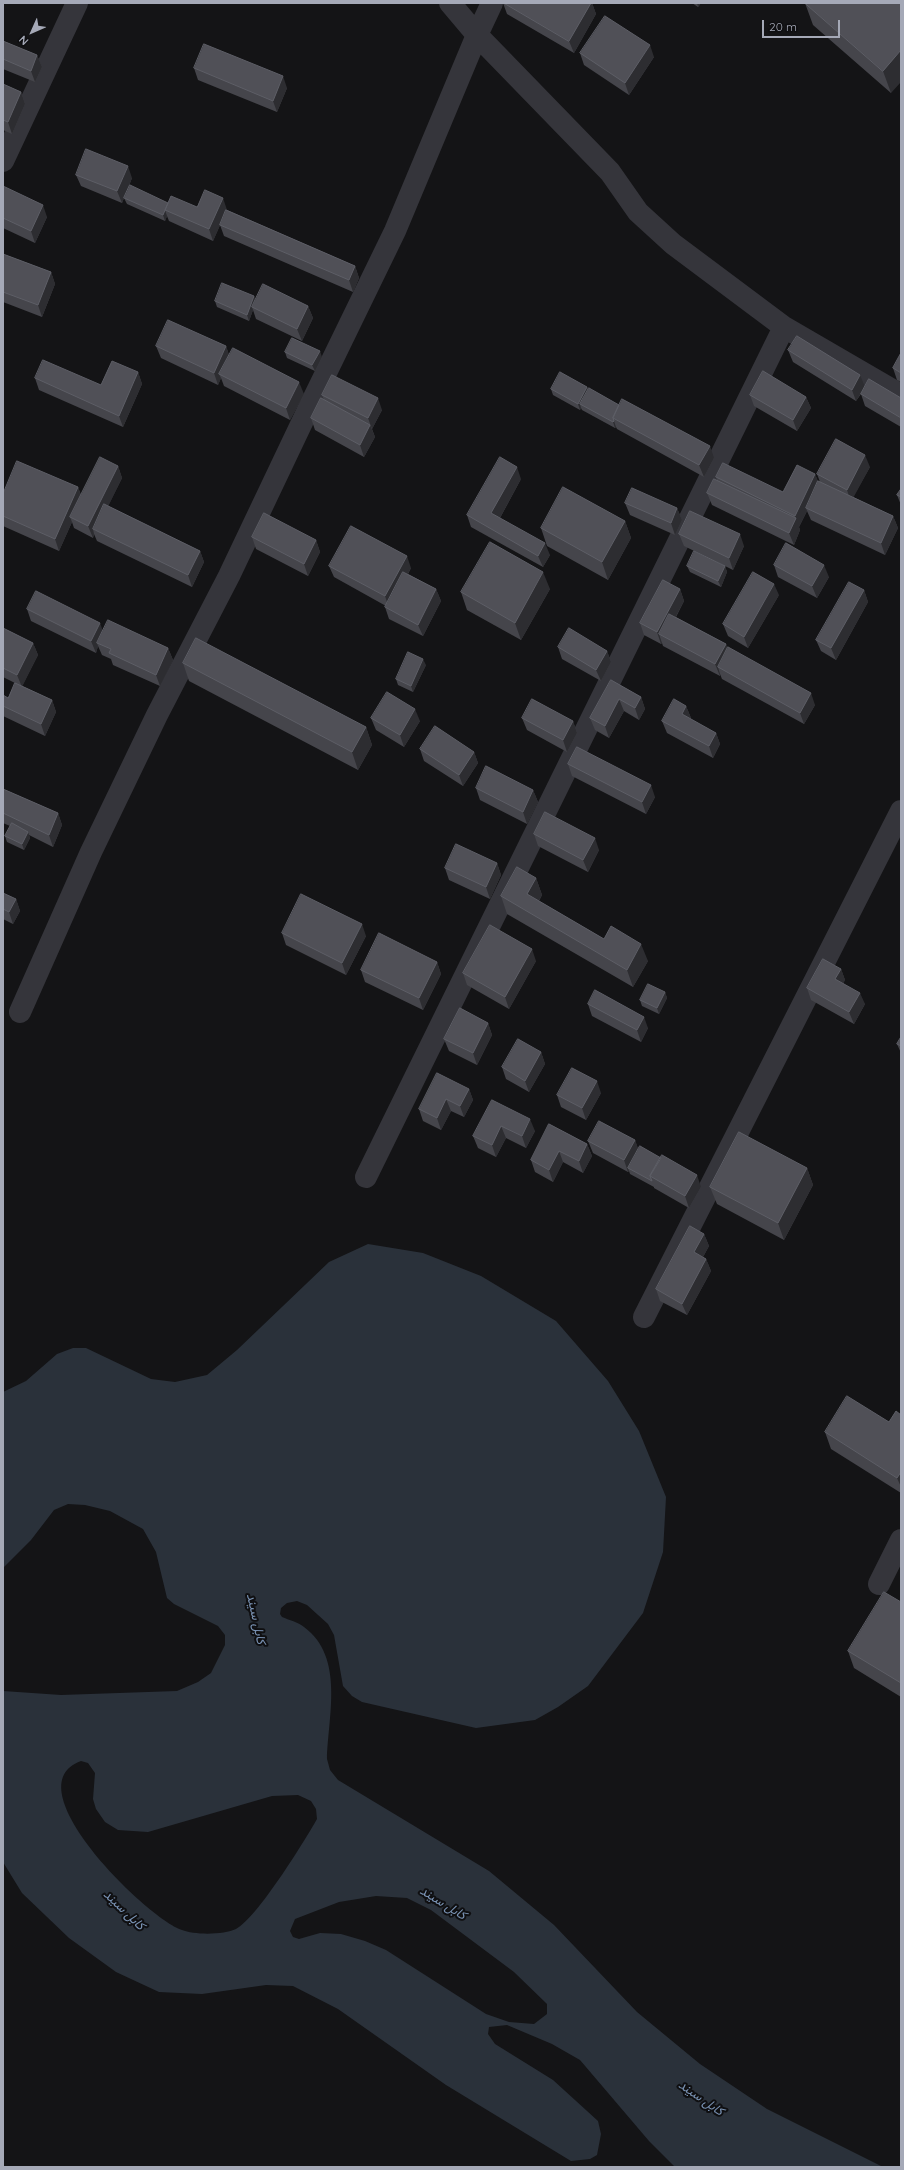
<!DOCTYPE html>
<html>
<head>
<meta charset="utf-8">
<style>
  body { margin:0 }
  #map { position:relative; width:904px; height:2170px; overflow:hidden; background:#141416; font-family:Quicksand,sans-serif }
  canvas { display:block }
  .frame { position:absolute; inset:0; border:4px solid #a5a9b7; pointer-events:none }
  .north { position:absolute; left:12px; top:12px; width:40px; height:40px; -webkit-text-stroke:3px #0f0f11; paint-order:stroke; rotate:225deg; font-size:11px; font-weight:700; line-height:16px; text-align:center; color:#a5a9b7 }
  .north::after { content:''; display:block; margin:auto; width:14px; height:18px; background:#a5a9b7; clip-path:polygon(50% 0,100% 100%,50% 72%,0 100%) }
  .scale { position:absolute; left:762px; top:20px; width:78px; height:18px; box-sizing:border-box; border:2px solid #a5a9b7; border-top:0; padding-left:5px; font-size:12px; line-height:14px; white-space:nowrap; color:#a5a9b7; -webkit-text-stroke:3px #0f0f11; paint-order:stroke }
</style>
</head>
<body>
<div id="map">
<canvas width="904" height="2170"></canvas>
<div class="frame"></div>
<div class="north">N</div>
<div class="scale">20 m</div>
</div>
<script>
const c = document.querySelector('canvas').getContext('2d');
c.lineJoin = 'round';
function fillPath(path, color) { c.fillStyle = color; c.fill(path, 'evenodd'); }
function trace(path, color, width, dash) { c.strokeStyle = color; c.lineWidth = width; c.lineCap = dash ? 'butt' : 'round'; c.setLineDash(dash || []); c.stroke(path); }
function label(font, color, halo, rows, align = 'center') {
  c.font = font + ' Quicksand,Vazirmatn,sans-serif'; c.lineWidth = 4; c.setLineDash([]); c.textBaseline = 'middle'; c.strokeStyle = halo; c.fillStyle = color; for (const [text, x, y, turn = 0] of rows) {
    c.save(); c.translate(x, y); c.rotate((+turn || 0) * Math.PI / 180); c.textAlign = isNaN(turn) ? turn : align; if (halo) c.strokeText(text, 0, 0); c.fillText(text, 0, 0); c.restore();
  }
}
fillPath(new Path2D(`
  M368,1244L423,1253L481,1276L556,1321L608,1381L639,1431L666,1497L663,1552L643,1613L588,1686L558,1707L535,1720L476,1728L362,1702L352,1696L343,1686L334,1635L328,1624L307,1605L297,1601L287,1603L281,1608L280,1614L282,1617C289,1620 298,1622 304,1627C345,1657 328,1717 327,1759L330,1770L338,1780L489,1871L554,1925L637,2012L700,2064L767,2109L883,2167H675L649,2141L580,2060L552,2044L507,2025L489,2027L488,2034L495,2044L553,2080L598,2121L601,2134L597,2155L590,2159L571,2161L446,2085L338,2009L293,1986L266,1985L202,1994L159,1992L116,1972L69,1938L22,1893L3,1862V1691L61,1695L177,1691L198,1682L211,1673L225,1645V1635L218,1626L174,1604L167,1598L156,1552L143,1529L110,1511L85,1505L68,1504L54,1510L31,1540L3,1568V1392L26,1381L57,1354L73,1348H86L151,1379L175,1382L207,1375L237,1350L329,1262ZM81,1761L88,1763L95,1773L93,1799L96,1809L105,1822L118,1830L148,1832L272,1796L298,1795L311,1801L316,1809L317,1819C304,1842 257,1918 236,1929C224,1935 194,1935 182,1930C147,1918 11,1786 81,1761ZM376,1896L407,1898L431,1910L514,1972L547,2004V2014L534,2024L509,2022L486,2014L386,1950L365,1941L341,1934L320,1933L299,1939L293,1937L290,1931L295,1919L339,1902Z`), '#2a313a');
trace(new Path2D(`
  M492,3L477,35L610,172L638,212L673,244L784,327L901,395
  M3,161L77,3
  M20,1012L91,852L157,715L229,576L306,414L395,231L477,35L450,3
  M366,1177L784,327
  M644,1317L901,811
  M879,1584L901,1540`), '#35353b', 22);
fillPath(new Path2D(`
  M503,3H592L596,14L574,53L507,14Z
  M692,3H701L698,7Z
  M805,3H901L891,93L813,25Z
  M3,41L37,55L42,67L35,82L3,69Z
  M580,53L654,57L629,95L584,65Z
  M194,68L287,88L277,112L198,80Z
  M3,84L21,92L25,104L12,134L3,130Z
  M76,175L132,178L122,203L81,186Z
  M3,186L47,217L35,243L3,228Z
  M124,198L197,207L227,210L355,266L359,278L353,292L224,236L220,225L213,241L169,221L167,216L165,221L127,204Z
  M3,254L51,272L55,284L42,317L3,302Z
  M254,296L255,300L308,306L313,318L302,341L256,319L253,310L249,321L217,307L215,301Z
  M156,346H226L229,355L304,394L290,420L224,386L221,378L218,385L161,358Z
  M788,350L865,387L901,398V427L865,406L861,394L856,401L793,362Z
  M285,352L322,357L315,371L287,358Z
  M901,353V382L897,380L893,368Z
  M138,372L142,384L123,427L39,390L35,378L101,385Z
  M587,387L588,389L714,458L704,477L617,429L616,427L615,428L582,410L581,408L580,410L553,395L551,389Z
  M322,395L382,410L372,429L375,437L364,457L315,430L311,418L324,400Z
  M750,395L806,397L811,408L797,431L754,406Z
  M118,466L122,478L108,506L200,551L204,562L192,587L97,541L94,534L93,538L74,528L72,522L59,551L3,526V494L78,487L81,495Z
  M870,467L853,497L893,516L898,528L885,555L811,520L807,511L799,527L800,530L794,545L712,505L707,493L717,480L716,477L783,492L815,474L818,482H820L817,474Z
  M521,479L500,518L550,555L543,567L471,527L467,515Z
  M901,489V505L897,495Z
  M625,503L677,508L682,520L675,535L630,515Z
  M625,521L631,538L608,580L547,546L541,528Z
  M679,534L744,546L733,570L725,566L727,572L721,587L690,572L687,566L723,565L684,546Z
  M252,537L316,540L320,552L308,576L256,549Z
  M774,565L829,577L817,598L778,577Z
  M329,566L411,568L408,574L436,589L441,601L423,636L389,619L385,607L386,606L334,577Z
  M550,589L521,640L467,610L461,592Z
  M680,589L684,601L676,617L726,644L727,649L815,705L804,724L722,679L720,674V676L663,646L662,643L661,644L644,635L640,623Z
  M864,590L868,602L836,660L821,651L816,640Z
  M779,595L748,648L728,636L723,624Z
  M27,609L103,631L168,648L173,660L160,686L113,665L111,659L102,655L98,646L96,653L31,621Z
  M3,628L33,643L38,655L22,686L52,700L56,712L45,736L3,716V695L8,698L15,683L3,677Z
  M558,647L607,651L611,662L601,681L562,659Z
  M183,663L366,727L372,745L358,770L189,681Z
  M426,665L413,692L398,685L396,679Z
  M611,680L641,697L645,709L639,720L624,711L609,738L595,730L590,718Z
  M686,706L691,718L690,719L716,733L720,744L713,758L667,733L662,721Z
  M371,718L420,721L404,747L376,730Z
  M522,718L573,721L577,733L567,752L527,730Z
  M420,749L474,752L478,763L463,786L424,761Z
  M568,764L655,797L646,814L572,776Z
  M476,788L533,790L538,802L527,824L480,800Z
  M3,789L58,813L62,825L53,847L29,835L30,838L24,850L7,842L5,836L10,826L3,823Z
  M534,834L599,850L588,872L538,846Z
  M497,863L501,875L490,899L449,880L445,868Z
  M536,878L542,895L539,901L604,939L648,961L633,987L507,914L501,896Z
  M3,893L16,899L20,911L13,924L3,919Z
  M282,933L366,936L346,975L286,945Z
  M536,961L509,1009L467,985L463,973Z
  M437,962L441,974L423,1010L365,982L361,970Z
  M841,969L845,980L843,983L865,1004L854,1024L811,1000L807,988Z
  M665,992L667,998L659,1014L642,1006L640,1000Z
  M588,1004L648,1028L641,1042L592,1016Z
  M488,1023L492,1035L477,1065L449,1051L444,1039Z
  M901,1037V1053L897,1044Z
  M541,1052L545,1064L529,1092L506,1079L502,1067Z
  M469,1089L473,1100L464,1117L451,1111L441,1130L423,1121L419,1109Z
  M601,1093L586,1120L561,1107L557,1095Z
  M492,1100L535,1131L526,1148L506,1138L496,1157L478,1148L473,1136Z
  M549,1124L587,1144L592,1156L583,1173L563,1162L553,1182L535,1172L531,1160Z
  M635,1140L638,1149L701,1187L689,1208L654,1188V1187L630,1174L629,1171L628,1172L593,1153L588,1141Z
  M807,1168L813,1185L784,1240L717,1204L710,1187Z
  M704,1234L709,1246L703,1257L706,1259L711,1271L687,1315L660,1301L656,1289Z
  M901,1415V1493L831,1449L825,1432L889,1422Z
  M901,1602V1697L854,1668L848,1651Z`), '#45454b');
fillPath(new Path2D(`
  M591,3H592L596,14L574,53L569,41Z
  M697,3H701L698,7Z
  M650,45L654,57L629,95L625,83Z
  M901,50V82L891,93L883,71Z
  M37,55L42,67L35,82L31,71Z
  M283,76L287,88L277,112L273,101Z
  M21,92L25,104L12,134L8,122Z
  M128,166L132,178L122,203L117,191Z
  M223,198L227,210L213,241L209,229Z
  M43,205L47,217L35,243L31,231Z
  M165,210L167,216L165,221L163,215Z
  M355,266L359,278L353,292L349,280Z
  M51,272L55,284L42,317L38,305Z
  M254,296L256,302L252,307L253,310L249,321L247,315Z
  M308,306L313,318L302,341L297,329Z
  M226,346L230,358L219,374L221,378L218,385L214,373Z
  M320,351L322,357L315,371L312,365Z
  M138,372L142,384L123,427L119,416Z
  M860,375L865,387L856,401L852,390Z
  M299,382L304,394L290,420L286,408Z
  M587,387L589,393L580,404L581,408L580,410L578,404Z
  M806,397L811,408L797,431L793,420Z
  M378,398L382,410L372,429L368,418Z
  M614,421L616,427L615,428L613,422Z
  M370,425L375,437L364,457L360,445Z
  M710,446L714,458L704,477L699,465Z
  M865,455L870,467L851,502L847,490Z
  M118,466L122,478L96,531L93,529L94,534L93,538L88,526Z
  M517,467L521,479L496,525L491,513Z
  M815,474L820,486L806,508L807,511L799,527L800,530L794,545L789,533L796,519L795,516Z
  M78,487L82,499L70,517L72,522L59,551L55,539Z
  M677,508L682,520L675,535L671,523Z
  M893,516L898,528L885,555L881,543Z
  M625,521L631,538L608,580L602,562Z
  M740,534L744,546L733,570L729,558Z
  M316,540L320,552L308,576L304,564Z
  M545,543L550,555L543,567L538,556Z
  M200,551L204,562L192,587L188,575Z
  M407,556L411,568L389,608L385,596Z
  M824,565L829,577L817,598L812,586Z
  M725,566L727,572L721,587L718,581Z
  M543,572L550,589L521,640L515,623Z
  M774,584L779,595L748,648L744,637Z
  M436,589L441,601L423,636L418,625Z
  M680,589L684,601L665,637L659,634L662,643L661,644L657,632Z
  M864,590L868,602L836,660L831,648Z
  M100,623L104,634L97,643L98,646L96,653L91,641Z
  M33,643L38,655L22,687L17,675Z
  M726,644L730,656L718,667L720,674V676L715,664Z
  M168,648L173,660L160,686L156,675Z
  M607,651L611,662L601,681L596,670Z
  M423,659L426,665L413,692L411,686Z
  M811,693L815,705L804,724L800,713Z
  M641,697L645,709L639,720L635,708Z
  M619,699L624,711L609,738L605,726Z
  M52,700L56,712L45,736L41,724Z
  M686,706L691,718L686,726L682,714Z
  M415,709L420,721L404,747L400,735Z
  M573,721L577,733L567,752L563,740Z
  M366,727L372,745L358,770L352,752Z
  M716,733L720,744L713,758L709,746Z
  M474,752L478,763L463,786L459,775Z
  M651,785L655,797L646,814L642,802Z
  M533,790L538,802L527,824L523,812Z
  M58,813L62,825L53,847L49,835Z
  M28,832L30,838L24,850L22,844Z
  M595,838L599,850L588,872L583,860Z
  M497,863L501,875L490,899L486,887Z
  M536,878L542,895L533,911L527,894Z
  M16,899L20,911L13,924L9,912Z
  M362,924L366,936L346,975L342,963Z
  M641,944L648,961L633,987L627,970Z
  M532,949L536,961L509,1009L505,997Z
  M437,962L441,974L423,1010L419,998Z
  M841,969L845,980L840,991L835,979Z
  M665,992L667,998L659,1014L657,1008Z
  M860,993L865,1004L854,1024L849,1012Z
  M644,1017L648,1028L641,1042L637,1030Z
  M488,1023L492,1035L477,1065L473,1053Z
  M541,1052L545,1064L529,1092L525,1081Z
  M597,1081L601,1093L586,1120L582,1108Z
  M469,1089L473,1100L464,1117L460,1106Z
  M446,1099L451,1111L441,1130L437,1118Z
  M530,1119L535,1131L526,1148L522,1136Z
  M501,1126L506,1138L496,1157L492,1145Z
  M635,1140L639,1151L628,1168L629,1171L628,1172L624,1160Z
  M587,1144L592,1156L583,1173L579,1161Z
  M559,1151L563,1162L553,1182L549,1170Z
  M807,1168L813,1185L784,1240L778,1223Z
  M697,1175L701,1187L689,1208L685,1196Z
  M704,1234L709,1246L699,1264L694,1252Z
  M706,1259L711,1271L687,1315L682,1304Z
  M901,1472V1487L897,1478Z`), '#2d2d31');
const building = new Path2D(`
  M504,3H591L569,41Z
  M805,3H901V50L883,71Z
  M605,16L650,45L625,83L580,53Z
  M3,41L37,55L31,71L3,59Z
  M204,44L283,76L273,101L194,68Z
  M3,84L21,92L8,122L3,120Z
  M86,149L128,166L117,191L76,175Z
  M130,185L168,203L163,215L124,198Z
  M3,186L43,205L31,231L3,218Z
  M205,190L223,198L209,229L165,210L171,196L197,207Z
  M226,210L355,266L349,280L220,225Z
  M3,254L51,272L38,305L3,292Z
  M222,283L254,296L247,315L215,301Z
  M263,284L308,306L297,329L252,307Z
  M168,320L226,346L214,373L156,346Z
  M797,336L860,375L852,390L788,350Z
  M292,338L320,351L312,365L285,352Z
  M233,348L299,382L286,408L219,374Z
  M901,353V373L893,368Z
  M43,360L101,385L112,361L138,372L119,416L35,378Z
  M763,371L806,397L793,420L750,395Z
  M560,372L587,387L578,404L551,389Z
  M332,375L378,398L368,418L322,395Z
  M869,379L901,398V418L861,394Z
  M589,388L619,405L613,418L614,421L613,422L580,404Z
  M321,398L370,425L360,445L311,418Z
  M622,399L710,446L699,465L613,418Z
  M836,439L865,455L847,490L817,474Z
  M100,457L118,466L88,526L70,517Z
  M500,457L517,467L491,513L545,543L538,556L467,515Z
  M17,461L78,487L55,539L3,516V494Z
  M723,463L783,492L797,465L815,474L795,516L716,477Z
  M714,479L796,518L789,533L707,493Z
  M818,481L893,516L881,543L806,508Z
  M563,487L625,521L602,562L541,528Z
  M632,488L677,508L671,523L625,503Z
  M901,489V497L897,495Z
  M104,504L200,551L188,575L93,529Z
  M690,511L740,534L729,558L679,534Z
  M264,513L316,540L304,564L252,537Z
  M351,526L407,556L385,596L329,566Z
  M490,542L543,572L515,623L461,592Z
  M786,543L824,565L812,586L774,565Z
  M694,551L725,566L718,581L687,566Z
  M403,572L436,589L418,625L385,607Z
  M753,572L774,584L744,637L723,624Z
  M663,580L680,589L657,632L640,623Z
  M849,582L864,590L831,648L816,640Z
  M36,591L100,623L91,641L27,609Z
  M669,614L726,644L715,664L659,634Z
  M108,620L168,648L156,675L109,653L111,649L97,643Z
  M3,628L33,643L17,675L3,668Z
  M569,628L607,651L596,670L558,647Z
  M196,638L366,727L352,752L183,663Z
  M728,647L811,693L800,713L718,667Z
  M408,652L423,659L411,686L396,679Z
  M611,680L641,697L635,708L619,699L605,726L590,718Z
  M15,683L52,700L41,724L3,706V695L8,698Z
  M387,692L415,709L400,735L371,718Z
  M532,699L573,721L563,740L522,718Z
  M674,699L686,706L682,714L716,733L709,746L662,721Z
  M435,726L474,752L459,775L420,749Z
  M577,747L651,785L642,802L568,764Z
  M486,766L533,790L523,812L476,788Z
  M3,789L58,813L49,835L3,813Z
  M545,812L595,838L583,860L534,834Z
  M12,823L28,832L22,844L5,836Z
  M456,844L497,863L486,887L445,868Z
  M517,867L536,878L527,894L604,939L611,926L641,944L627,970L501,896Z
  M3,893L16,899L9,912L3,909Z
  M301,894L362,924L342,963L282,933Z
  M490,925L532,949L505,997L463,973Z
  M379,933L437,962L419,998L361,970Z
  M823,959L841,969L835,979L860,993L849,1012L807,988Z
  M648,984L665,992L657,1008L640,1000Z
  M595,990L644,1017L637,1030L588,1004Z
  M460,1008L488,1023L473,1053L444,1039Z
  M901,1037V1046L897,1044Z
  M518,1039L541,1052L525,1081L502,1067Z
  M572,1068L597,1081L582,1108L557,1095Z
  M437,1073L469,1089L460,1106L446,1099L437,1118L419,1109Z
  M492,1100L530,1119L522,1136L501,1126L492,1145L473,1136Z
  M599,1121L635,1140L624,1160L588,1141Z
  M549,1124L587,1144L579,1161L559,1151L549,1170L531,1160Z
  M739,1132L807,1168L778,1223L710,1187Z
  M640,1146L661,1158L650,1176L652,1181L628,1168Z
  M662,1155L697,1175L685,1196L650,1176Z
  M690,1226L704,1234L694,1252L706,1259L682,1304L656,1289Z
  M847,1396L889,1422L896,1411L901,1415V1472L897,1478L825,1432Z
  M884,1592L901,1602V1683L848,1651Z`);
fillPath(building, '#505057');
trace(building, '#5d5e66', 1);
label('italic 13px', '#7a93b4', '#0f0f11', [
  ["کابل سيند",256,1619,78],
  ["کابل سيند",443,1903,32],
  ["کابل سيند",124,1910,44],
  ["کابل سيند",701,2098,35]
]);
</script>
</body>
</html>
